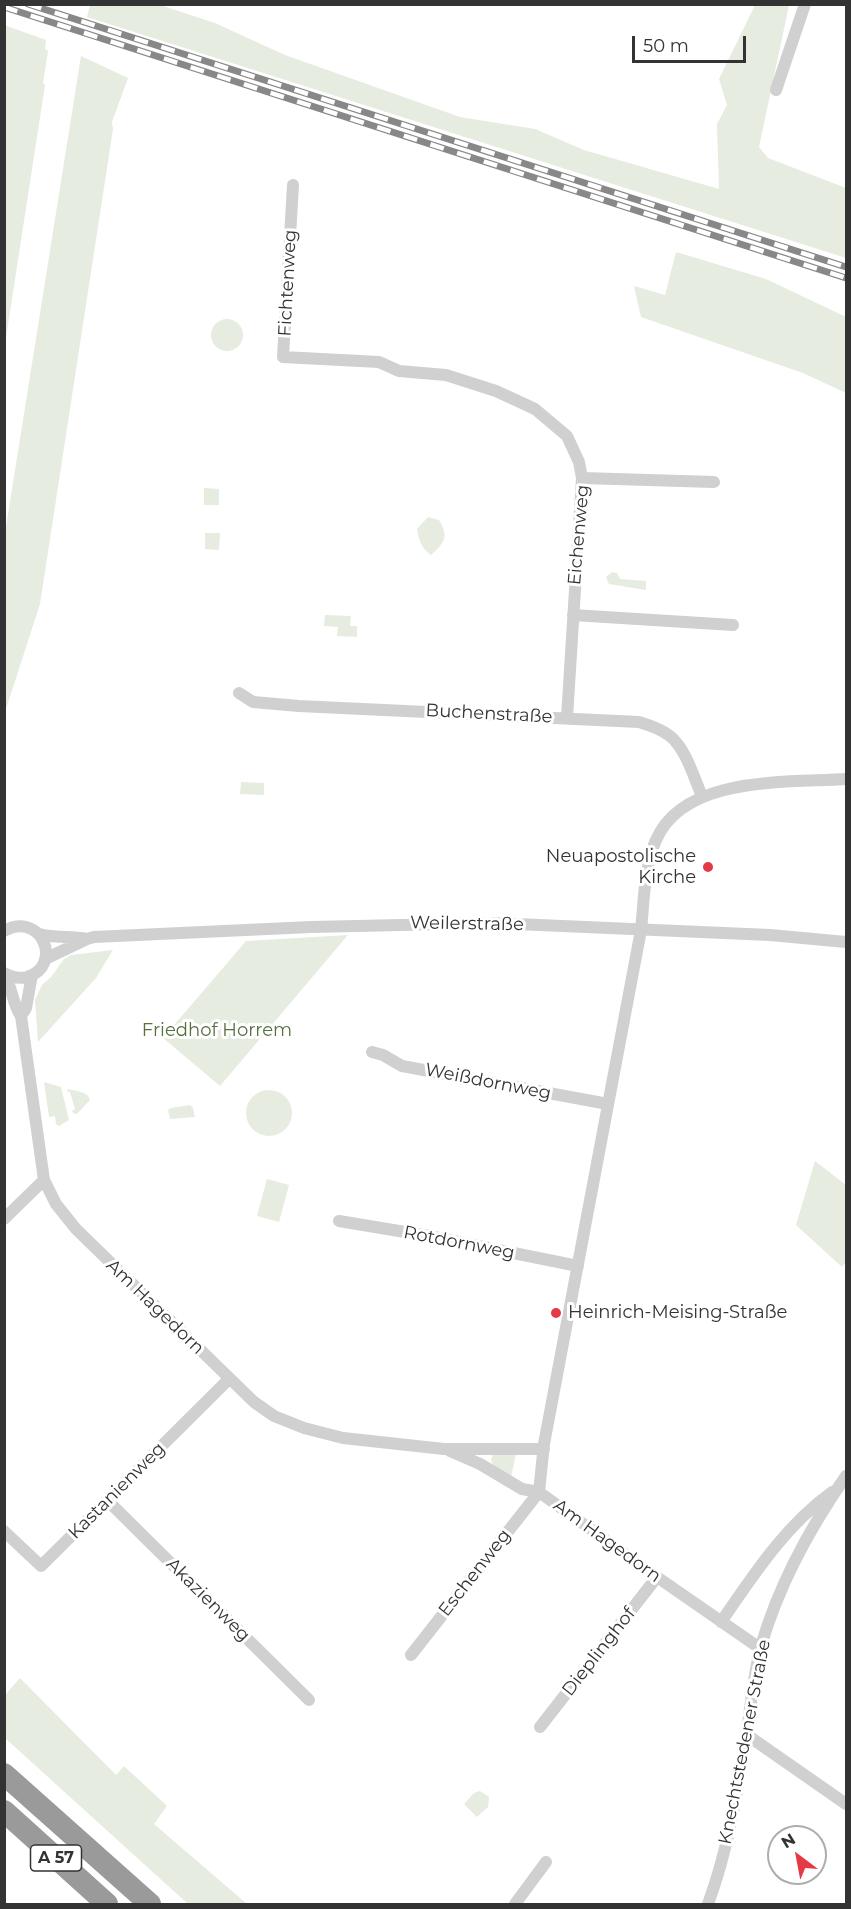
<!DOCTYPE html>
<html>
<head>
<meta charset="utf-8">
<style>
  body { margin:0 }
  #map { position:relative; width:851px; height:1909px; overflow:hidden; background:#fff; font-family:Montserrat,sans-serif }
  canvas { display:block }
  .frame { position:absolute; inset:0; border:6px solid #333; pointer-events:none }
  .north { position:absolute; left:767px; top:1825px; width:60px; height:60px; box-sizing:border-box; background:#fff; border:2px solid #adadad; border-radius:50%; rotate:328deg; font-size:16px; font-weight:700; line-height:24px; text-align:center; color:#333 }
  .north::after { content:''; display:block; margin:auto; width:21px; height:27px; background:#e63946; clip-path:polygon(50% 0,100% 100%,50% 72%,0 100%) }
  .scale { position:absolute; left:632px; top:36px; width:114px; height:27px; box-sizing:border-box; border:3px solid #333; border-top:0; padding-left:8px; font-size:18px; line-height:21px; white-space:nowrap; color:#333; -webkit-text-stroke:4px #fff; paint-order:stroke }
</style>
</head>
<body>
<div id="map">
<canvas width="851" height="1909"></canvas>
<div class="frame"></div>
<div class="north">N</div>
<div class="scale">50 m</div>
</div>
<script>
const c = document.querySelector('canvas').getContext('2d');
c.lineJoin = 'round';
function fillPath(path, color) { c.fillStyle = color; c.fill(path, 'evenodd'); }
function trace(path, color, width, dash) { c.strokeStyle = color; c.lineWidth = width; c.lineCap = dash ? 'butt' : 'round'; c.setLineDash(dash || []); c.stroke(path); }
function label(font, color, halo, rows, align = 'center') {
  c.font = font + ' Montserrat,sans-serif'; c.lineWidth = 6; c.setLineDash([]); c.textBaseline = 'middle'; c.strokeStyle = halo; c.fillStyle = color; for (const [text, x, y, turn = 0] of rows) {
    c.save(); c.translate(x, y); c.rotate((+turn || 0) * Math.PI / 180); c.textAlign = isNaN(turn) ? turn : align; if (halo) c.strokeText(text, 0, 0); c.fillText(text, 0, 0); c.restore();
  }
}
fillPath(new Path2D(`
  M90,5H160L215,23L285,55L460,117L535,129L584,150L719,189L717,124L727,105L719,79L755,5H789L759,147L768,158L846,188V258L87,17Z
  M4,25L46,40L45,49L48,51L43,83L45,85L5,344Z
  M81,56L128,78L112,122L113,129L40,604L5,712V533Z
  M676,252L766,279L846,317V393L803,373L641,317L634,286L665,295Z
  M211 335a16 16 0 1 1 32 0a16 16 0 1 1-32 0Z
  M204,488L219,489V505H204Z
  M428,517L439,520C449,537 445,542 431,555C421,548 419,540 417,529Z
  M205,533H220L219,550L205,549Z
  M612,572L617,573L620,579L646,581V590L609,584L606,577Z
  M325,615L351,616L350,626H357V637L337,636L338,627L324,626Z
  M241,782L264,783V795L240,794Z
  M348,935L220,1086L163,1038L246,941Z
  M113,950L96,978L38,1042L35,1000L42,985L51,977L64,959L71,955Z
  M44,1082L61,1087L69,1120L59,1126L56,1124L55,1116L49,1117Z
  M67,1089C75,1091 88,1091 90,1100L77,1114L73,1113L72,1111L75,1109L70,1092H68Z
  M246 1113a23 23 0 1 1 46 0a23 23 0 1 1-46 0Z
  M190,1105L193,1108L195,1117L170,1119L168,1110L171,1108Z
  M815,1161L846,1185V1262L842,1267L796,1225Z
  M267,1179L289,1185L279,1222L257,1216Z
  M493,1454H516L511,1477L493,1465L491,1460Z
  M20,1678L116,1775L124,1766L167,1806L154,1824L247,1904H188L5,1738V1695Z
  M480,1791L489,1797L488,1807L477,1817L464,1804L474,1793Z`), '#e6ecdf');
trace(new Path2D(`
  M776,90L805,4
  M293,185L283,357L379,362L399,371L446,375L496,391L535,409L567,436L579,462L582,478L567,718
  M582,478L714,482
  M573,615L733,625
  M239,693L253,702L299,706L639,722C649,725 661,729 670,736C686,749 694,778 702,796
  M4,931C42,910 64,966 27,977C19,979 11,977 4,973
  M39,934C55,939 71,935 87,939
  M45,959L87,939L94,937L311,927L493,923L770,935L846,942
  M4,975C13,988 12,1004 21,1016L44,1180L56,1204L76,1229L254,1402L274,1416L304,1428L343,1438L444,1449H544
  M21,1016L26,1008L32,975
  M372,1052L383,1055L402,1066L608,1104
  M4,1219L44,1180
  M339,1221L429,1236L578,1266
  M450,1451L480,1464L522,1489L539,1492L657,1577L761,1649
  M539,1492L544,1444L641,930C644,901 644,867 656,840C684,775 788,783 846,779
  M107,1500L309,1700
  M4,1531L41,1566L229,1379
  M721,1622C754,1574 785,1526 832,1492
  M411,1655L539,1492
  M540,1727L657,1577
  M747,1735L846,1804
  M515,1904L546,1862
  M708,1904C728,1850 737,1794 746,1736C751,1707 753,1676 761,1646C779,1584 809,1529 846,1476`), '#d0d0d0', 12);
trace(new Path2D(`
  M4,1774L150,1904
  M4,1811L107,1904`), '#9a9a9a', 22);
const rail = new Path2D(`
  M28,4L846,267
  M4,7L846,278`);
trace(rail, '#888', 7);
trace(rail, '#fff', 4.5, [14]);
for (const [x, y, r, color] of [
  [708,867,6,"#e63946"],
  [556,1313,6,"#e63946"]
]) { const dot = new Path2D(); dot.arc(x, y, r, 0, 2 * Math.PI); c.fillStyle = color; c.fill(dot); trace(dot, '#fff', 2); }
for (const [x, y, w] of [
  [56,1858,51]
]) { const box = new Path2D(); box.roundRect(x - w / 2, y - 13, w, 26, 4.5); c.fillStyle = '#fff'; c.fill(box); trace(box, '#333', 1.5); }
label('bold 16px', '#333', null, [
  ["A 57",56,1858]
]);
label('18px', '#333', '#fff', [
  ["Fichtenweg",288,283,-87],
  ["Eichenweg",579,535,-85],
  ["Buchenstraße",489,714,3],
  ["Weilerstraße",467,924,1],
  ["Weißdornweg",488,1082,11],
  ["Rotdornweg",459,1243,11],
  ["Am Hagedorn",155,1307,44],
  ["Kastanienweg",117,1491,-45],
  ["Am Hagedorn",607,1541,36],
  ["Eschenweg",475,1573,-52],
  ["Akazienweg",208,1600,45],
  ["Dieplinghof",599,1652,-52],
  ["Knechtstedener Straße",745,1742,-79]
]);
label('18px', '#333', '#fff', [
  ["Neuapostolische",696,857],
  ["Kirche",696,878],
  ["Heinrich-Meising-Straße",568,1313,"left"]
], 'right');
label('18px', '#56703f', '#fff', [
  ["Friedhof Horrem",217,1031]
]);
</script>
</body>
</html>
